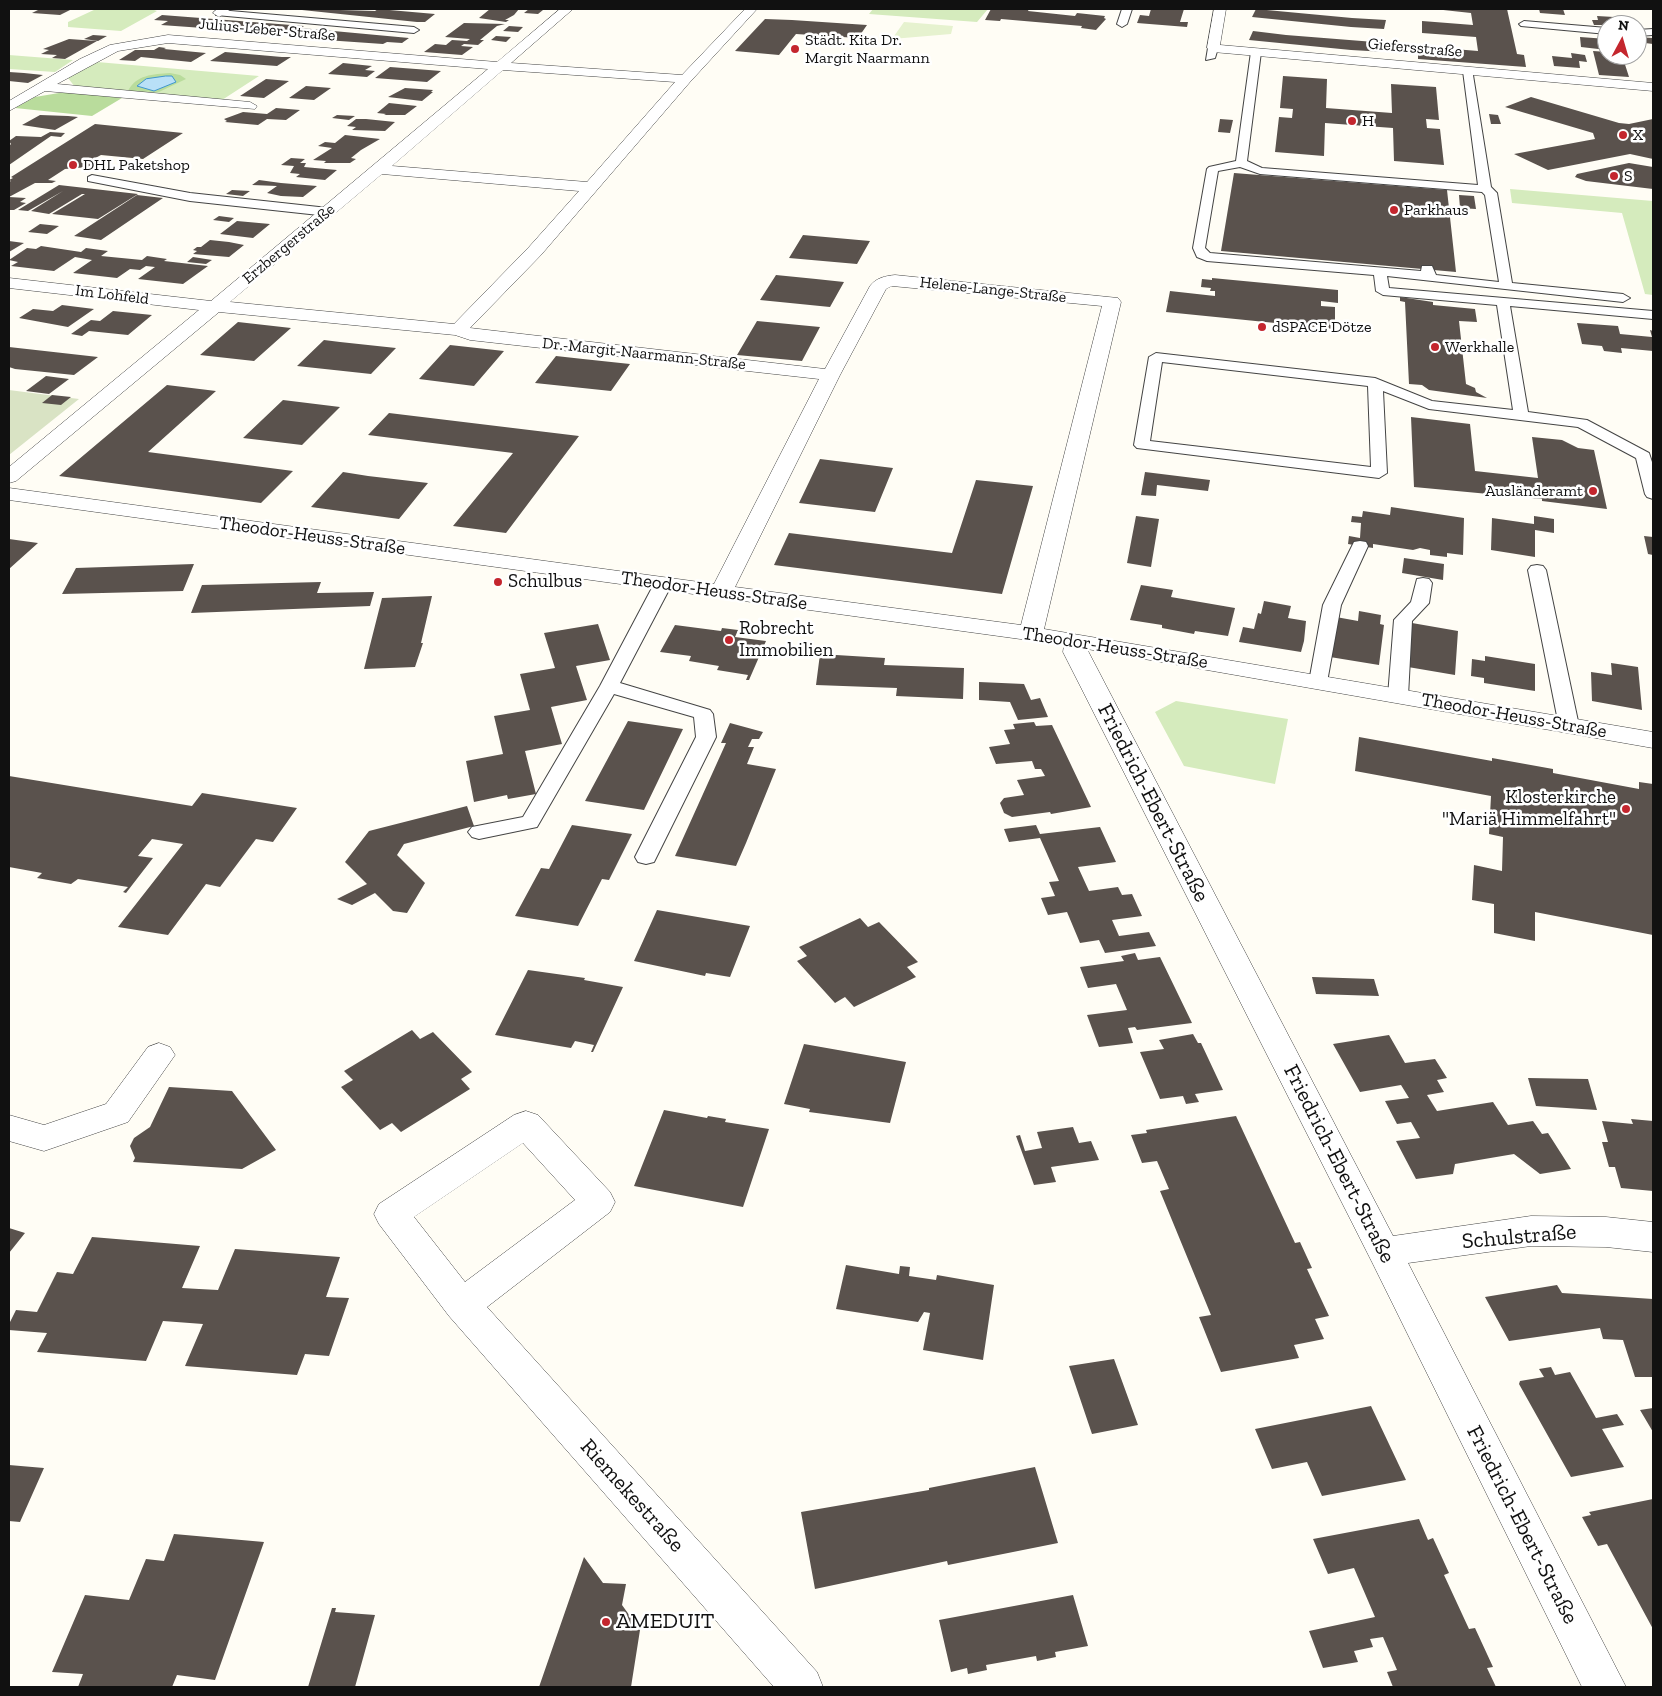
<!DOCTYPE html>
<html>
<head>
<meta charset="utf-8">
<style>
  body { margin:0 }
  #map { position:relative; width:1662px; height:1696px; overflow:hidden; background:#fffdf5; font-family:"Zilla Slab",serif }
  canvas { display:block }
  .frame { position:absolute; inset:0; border:10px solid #111; pointer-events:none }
  .north { position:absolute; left:1597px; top:15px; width:50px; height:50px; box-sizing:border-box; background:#fff; border:1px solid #a0a0a0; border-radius:50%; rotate:6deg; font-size:14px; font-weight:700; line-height:20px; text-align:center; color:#111 }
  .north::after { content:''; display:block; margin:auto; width:18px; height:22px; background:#c4262e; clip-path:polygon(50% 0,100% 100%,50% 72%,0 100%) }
</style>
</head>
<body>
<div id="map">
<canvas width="1662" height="1696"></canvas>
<div class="frame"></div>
<div class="north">N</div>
</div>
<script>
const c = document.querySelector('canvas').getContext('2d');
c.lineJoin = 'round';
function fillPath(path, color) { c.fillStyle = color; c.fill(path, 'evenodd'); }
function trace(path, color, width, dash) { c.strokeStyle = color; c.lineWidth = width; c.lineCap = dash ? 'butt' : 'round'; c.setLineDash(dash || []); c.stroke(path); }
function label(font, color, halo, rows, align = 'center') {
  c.font = font + ' "Zilla Slab",serif'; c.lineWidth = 5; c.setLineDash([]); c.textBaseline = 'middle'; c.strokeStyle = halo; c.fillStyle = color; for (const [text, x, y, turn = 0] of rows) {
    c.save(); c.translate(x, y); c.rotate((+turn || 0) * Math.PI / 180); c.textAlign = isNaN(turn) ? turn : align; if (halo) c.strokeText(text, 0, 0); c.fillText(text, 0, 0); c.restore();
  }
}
fillPath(new Path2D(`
  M96,9H151L157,11L121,31L68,27V22Z
  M873,9H988L977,22L869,14Z
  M9,55L73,60L55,72L9,69Z
  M97,62L259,76L222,100L75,87L68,78Z
  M1510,189L1653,201V295L1645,294L1622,213L1512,203Z
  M1176,701L1288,719L1275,784L1184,766L1155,712Z`), '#d5ebbd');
fillPath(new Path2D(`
  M170,73L180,75L186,79L159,92L128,91C136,75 153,74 170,73Z
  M65,92L122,98L92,116L15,108L35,97Z`), '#b9dc9c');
fillPath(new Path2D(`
  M9,390L79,399L9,455Z`), '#d9e3c4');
fillPath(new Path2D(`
  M904,22L953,26L951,34L892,39Z`), '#e6f2cf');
const water = new Path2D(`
  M166,76H172L176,82L154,91L137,86L146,79Z`);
fillPath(water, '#b9e0f7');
trace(water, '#3f96cf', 1);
fillPath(new Path2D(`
  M40,9H72L60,15L32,13Z
  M305,9L375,11L378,9L435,14L425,22H417L302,10Z
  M490,9H519L514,15L505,20H509L506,22L479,18Z
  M529,9L543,10L538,14L524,13Z
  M991,9H1029L1028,11L1075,16L1077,13L1105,16L1104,18L1106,19L1096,30L1081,28L1082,26L1001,19L1000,21L985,20Z
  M1151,9H1184L1180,22H1188L1187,27L1137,23L1140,15L1149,16Z
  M1256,9L1352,18L1386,20L1384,29L1351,27L1252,17Z
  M1434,9H1507L1517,54L1524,55L1526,67L1418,59V46L1478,51L1476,37L1422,33V21L1473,25L1471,13Z
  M1539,9H1563L1565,15L1540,13Z
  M162,15L304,26L301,28L409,38L402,43L387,42L383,44L311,39L317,34L301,33L297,36L254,32L259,29L240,30L243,28L236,27L231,30L161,25L168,21L154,20Z
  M1597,16L1614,17L1617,25H1594L1592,20H1598Z
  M765,19L792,20L867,25L858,38L796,34L779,55L735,51Z
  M464,23L505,24L497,26L480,40H484L478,45L464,44L461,46L473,47L462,55L424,52L435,44L446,45L452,40L467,41L470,39L445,37Z
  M509,26L523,27L518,32L503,31Z
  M1253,31L1286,35L1387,43L1386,52L1351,50L1249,40Z
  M93,35L107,36L98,41L84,39Z
  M496,36L511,37L506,42L491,40Z
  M1580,37L1607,39V50L1581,47Z
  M1637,37L1653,38V44L1637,42Z
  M69,39L97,41L65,59L52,58L57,55L41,54L49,50L43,49Z
  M159,47L166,48L164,49L206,53L191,62L141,57L135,61L119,60L135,50H154Z
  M1593,51L1607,52V55H1622L1629,77L1599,75Z
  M225,52L282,57H291L277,66L210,61Z
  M1571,53L1585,55L1587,62L1579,61L1580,68L1554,66L1552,56L1572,58Z
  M343,63L372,66L365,70L375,71L367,77L328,74Z
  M390,67L416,69L441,71L427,82L375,78Z
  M9,72L24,73L43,75L28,83L9,81Z
  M1283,76L1327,79L1326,108L1392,113L1391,84L1436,87L1439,120L1426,119L1427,128L1440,129L1444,165L1394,161L1393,128L1325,123L1324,156L1275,152L1279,117L1292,118L1293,109L1280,108Z
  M266,79L289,81L264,98L240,96Z
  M306,86L331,88L314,100L289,98Z
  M405,88L433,90L431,92H433L422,101L388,97Z
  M1531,97L1619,123L1629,124L1653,119V159L1630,154L1548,170L1514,154L1595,139L1593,133L1505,107Z
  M389,103L417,106L405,115H384L386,114L377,113Z
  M276,108L300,110L286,120L267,119L258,125L225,122L227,121L224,119L243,112L267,114Z
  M1489,114L1498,115L1501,124H1491Z
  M40,115L68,116L78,117L55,130L22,125Z
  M337,115L355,116L349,120L332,118Z
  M356,119H366L395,122L385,131L352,130L356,127L347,126Z
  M1220,119L1233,120L1230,133L1218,132Z
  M95,124L183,133L143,159L101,155L86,163H94L88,167L65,169L48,180L56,181L52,183H35L9,197L26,198L20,202L26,203L14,210H9V182L11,181L9,180L13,178L11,177Z
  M50,132L65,133L61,137L51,136L9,165V146L11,144L9,141L16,136L41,137Z
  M345,135L380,139L361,150L351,158L356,159L350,163H324L326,161L313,160L332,148L318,146L325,142L335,143Z
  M291,158L305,159L300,163H306L304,167L337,170L325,180L296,177L300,174L290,173L294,166L281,165Z
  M170,162L186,163L181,170L161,168Z
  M1629,163L1653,167V189L1586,181L1575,177L1577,174Z
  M1234,173L1447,190L1456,272L1221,251Z
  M259,180L281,183L317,186L303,197L281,196L267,193L277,186L252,185Z
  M59,185L138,194L98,219L52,214L85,194H82L49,214L31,211L63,191L28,211L18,210Z
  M232,190L250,191L243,196L226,194Z
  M137,195L163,198L101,240L74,236Z
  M1459,195L1474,196L1476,209L1460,208Z
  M219,216L234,218L229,222L213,220Z
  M237,221L270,224L253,238L220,234Z
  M40,224L59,226L47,234L28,232Z
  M803,235L870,241L857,264L789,258Z
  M210,240L229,242L244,245L229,257L193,254L197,251L193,250L197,247H201Z
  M9,241L24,243L9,252Z
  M41,246L81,252L86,248L108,251L101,256L142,260L147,256L167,259L164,261L208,266L183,284L138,279L155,267L146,266L140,270L130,269L117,278L73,273L92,260L75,257L54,271L11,266L18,262L9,260L27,248L36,249Z
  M193,257L212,260L206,264L187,262Z
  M776,275L816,279L844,282L830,307L760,300Z
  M1212,278L1338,290V303L1321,301V306L1335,307V329L1166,312L1170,291L1215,296V291H1210L1211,288L1201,287L1202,279L1212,280Z
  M1400,297L1433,302V305L1475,309L1477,322L1459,321L1466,384L1475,388L1476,392L1487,398L1429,390L1422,385L1409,384L1405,302L1400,301Z
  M62,305L94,309L68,327L19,318L33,309L53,311Z
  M113,311L152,315L128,335L89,331L82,336L71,334L91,320L100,321Z
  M757,321L820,327L802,361L737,355Z
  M238,322L291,328L254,361L200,355Z
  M1577,323L1618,326L1620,334L1652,337L1650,330L1653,331V351L1621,348L1622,353L1604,351L1602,346L1582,344Z
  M324,340L340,342L396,348L371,374L297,366Z
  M450,345L504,351L474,386L419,379Z
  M9,347L98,357L74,375L15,369L9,367Z
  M556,356L583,359L630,364L611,391L535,383Z
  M46,376L69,379L49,394L26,391Z
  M167,385L216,391L148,452L293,471L261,503L59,476Z
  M52,395L71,397L61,405L42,403Z
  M283,400L340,407L302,445L243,438Z
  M389,413L579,436L506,533L453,526L513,453L368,435Z
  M1411,417L1470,424L1475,471L1538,478L1532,437L1562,440L1578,448L1594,450L1607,509L1542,501V499L1414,487Z
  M820,459L893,468L875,512L799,503Z
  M343,472L368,476L428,483L399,519L311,507Z
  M1145,472L1210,480L1208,491L1157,485L1156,496L1141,495Z
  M976,480L1033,486L1002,594L774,565L789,533L952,553Z
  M1391,507L1464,518L1463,555L1447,553V557L1430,555V550L1420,548L1413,550L1373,544V548L1348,544L1349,536L1360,538L1361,523L1351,522L1352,516L1362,517L1363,511L1390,515Z
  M1136,516L1159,519L1151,567L1127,563Z
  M1534,516L1554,519V533L1535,530V557L1491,550L1492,518L1534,524Z
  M1644,536L1653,537V555L1648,554Z
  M9,539L38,543L9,569Z
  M1404,558L1444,564L1443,580L1402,573Z
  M194,564L183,591L62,594L76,568Z
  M321,582L317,593L374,592L370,606L191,613L202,585Z
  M1141,585L1173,590L1171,597L1235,608L1228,636L1195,631L1194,634L1162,628V625L1130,620Z
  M432,596L421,643H423L415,667L364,669L382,598Z
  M1264,601L1291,606L1288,618L1306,621L1304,641L1301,652L1239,642L1243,627L1254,629L1258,613L1261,614Z
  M1359,611L1381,615L1380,624L1384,625L1379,665L1330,657L1336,617L1358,621Z
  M1412,623L1458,631L1455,675L1408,667Z
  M598,624L610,660L576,666L587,700L551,707L562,744L525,751L536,794L508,799L507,795L474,802L466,761L503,754L494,716L530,710L520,674L555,668L544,633Z
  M675,625L721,631L722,628L738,630L735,637L766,641L749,680H746L748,675L717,670L719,666L689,661L691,656L660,652Z
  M820,654L885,658L884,665L964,668L963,699L896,696L897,688L816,685Z
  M1485,656L1535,664V691L1484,683V678L1471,676L1472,659L1485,661Z
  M1611,663L1638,667L1642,710L1592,701L1591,672L1612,675Z
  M979,682L1024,684L1031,700L1040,698L1048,717L1018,720L1010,702L979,700Z
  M628,721L683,729L644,810L585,801Z
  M1034,722L1036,726L1052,725L1091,807L1051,814L1050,812L1012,817L1004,813L1000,803L1004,798L1024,795L1017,780L1045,776L1041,769H1035L1032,761L996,764L989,747L1010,744L1004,730L1015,729L1013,724Z
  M730,723L763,732L759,739H752L748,747H754L747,764L776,769L746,843L736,866L675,856L726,743H721Z
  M1359,737L1492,761V758L1553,769V773L1639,789V782L1653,784V935L1535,912V941L1494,933V904L1472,900L1474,865L1502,871L1503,837L1489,834L1491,796L1355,771Z
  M9,776L192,806L202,793L297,808L273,842L256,839L220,887L206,884L168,935L118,927L183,844L152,839L138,856L153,858L126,893L123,892L128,887L78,879L71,884L37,878L42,873L9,867Z
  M467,806L474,826L404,844L397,855L425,883L407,913L393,911L375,893L352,905L337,899L367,884L345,862L369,831Z
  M572,825L632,834L609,880L602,879L578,926L515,916L541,868L549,869Z
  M1036,825L1040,834L1100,827L1116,862L1078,867L1089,891L1118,887L1122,895L1132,894L1142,916L1112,920L1119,936L1149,932L1156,946L1105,953L1099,940L1080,943L1067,912L1048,915L1041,898L1055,896L1049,882L1059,881L1040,838L1009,842L1004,829Z
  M657,910L750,926L730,977L706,973L705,976L634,961Z
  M860,918L868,927L879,922L918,962L907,967L916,977L854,1007L845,997L835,1003L797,961L807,956L799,947Z
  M1135,953L1138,960L1160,957L1192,1023L1137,1030L1135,1027L1128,1028L1133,1043L1099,1047L1087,1015L1127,1010L1116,984L1088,988L1080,967L1124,961L1121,956Z
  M528,970L585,978L584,980L623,987L593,1052H591L594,1045L575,1041L571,1048L495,1035Z
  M1312,977L1374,979L1379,996L1316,994Z
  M412,1030L420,1039L433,1032L472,1072L461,1079L470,1089L401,1132L392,1123L380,1130L341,1087L353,1080L344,1071Z
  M1193,1034L1198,1043H1201L1223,1090L1195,1094L1199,1102L1186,1104L1183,1096L1160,1099L1140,1052L1164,1049L1159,1040Z
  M1389,1035L1405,1063L1435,1059L1447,1078L1437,1080L1444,1092L1427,1095L1437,1111L1493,1102L1508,1125L1533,1121L1542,1134L1548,1133L1571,1169L1540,1174L1514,1154L1455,1164L1453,1174L1416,1179L1396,1141L1420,1138L1411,1122L1397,1124L1385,1101L1409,1098L1401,1085L1360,1092L1333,1044Z
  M804,1044L906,1062L890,1123L809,1112L810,1109L784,1104Z
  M1528,1078L1588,1079L1597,1110L1536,1106Z
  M169,1087L232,1091L276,1150L242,1169L133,1162L135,1158L130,1146L134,1138L150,1127Z
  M664,1110L707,1118L708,1116L726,1119L725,1122L769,1129L743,1207L634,1186Z
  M1236,1116L1295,1243L1300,1242L1312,1268L1307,1269L1329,1316L1315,1319L1324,1339L1294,1345L1299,1358L1221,1372L1199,1317L1211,1315L1160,1191L1169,1189L1157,1161L1142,1163L1131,1135L1147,1133L1146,1130Z
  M1631,1119L1653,1121V1191L1621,1188L1615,1167H1609L1602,1142H1608L1602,1121L1633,1124Z
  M1073,1127L1079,1143L1091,1141L1099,1160L1051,1167L1056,1182L1034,1185L1016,1136L1020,1135L1025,1151L1042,1148L1037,1132Z
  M9,1228L25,1233L9,1253Z
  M92,1237L200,1246L182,1288L199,1289L218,1290L235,1249L340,1257L326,1297L349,1298L329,1356L305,1354L297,1375L185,1366L203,1324L163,1321L146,1361L37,1352L47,1333L9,1330V1324L16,1310L37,1312L57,1272L73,1274Z
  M846,1265L899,1274L900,1266L910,1267L909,1276L936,1280L937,1275L994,1285L983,1360L923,1350L930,1313L924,1312L918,1322L836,1309Z
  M1557,1285L1562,1293L1653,1299V1377H1635L1623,1340L1603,1339L1600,1328L1509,1341L1485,1297Z
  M1114,1359L1138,1425L1092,1434L1069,1366Z
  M1551,1367L1555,1375L1570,1372L1596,1418L1617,1414L1624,1425L1602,1429L1624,1467L1571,1477L1519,1384L1520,1381L1544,1377L1539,1369Z
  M1371,1406L1406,1480L1322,1496L1307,1462L1272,1469L1255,1429Z
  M1653,1408V1432L1640,1410Z
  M9,1465L44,1468L20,1522L9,1521Z
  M1035,1467L1058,1543L948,1565L947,1561L815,1589L801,1512L929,1490V1488Z
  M1653,1499V1629L1607,1544L1598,1546L1582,1517L1591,1515L1589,1512Z
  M1419,1519L1428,1540L1433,1538L1449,1573L1444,1575L1469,1629L1475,1628L1493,1667L1487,1668L1496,1687H1393L1387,1672L1397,1670L1383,1637L1370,1639L1373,1647L1354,1651L1358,1662L1323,1668L1309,1631L1375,1617L1354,1568L1328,1574L1313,1539Z
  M174,1534L264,1542L215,1680L177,1675L172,1687H78L83,1674L52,1672L85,1595L129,1600L146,1559L164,1561Z
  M584,1557L603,1583L626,1584L622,1605L640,1630L631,1687H539Z
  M1073,1595L1088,1646L1055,1652L1056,1657L1037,1661L1036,1656L986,1665L987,1670L968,1674L967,1668L951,1672L939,1620Z
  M332,1608H336L335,1612L375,1615L355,1687H308Z`), '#5a524d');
const service = new Path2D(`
  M1122,9H1132L1127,24L1122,27L1117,24Z
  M219,10L414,27L419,30L414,33L216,15V11Z
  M1524,21L1607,28V34L1521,26L1519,24Z
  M1653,29V35L1637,36V30Z
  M1213,45L1218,48L1215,58L1206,60L1208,48Z
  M1256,49L1261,52L1247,161L1262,168L1478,185L1463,71L1472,69L1491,187L1497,193L1512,283L1623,294L1630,298L1623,302L1387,276L1389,288L1653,311V319L1510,306L1528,412L1587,420L1649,453L1653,465V499L1647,497L1645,494L1636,458L1578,427L1429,409L1383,391L1387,473L1379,478L1137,448L1134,445L1149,357L1156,353L1375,378L1432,401L1513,410L1497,305L1383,295L1376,291L1374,275L1207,261L1197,257L1193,248L1207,169L1209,167L1236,161L1251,52ZM1240,167L1260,174L1482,192L1485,195L1499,282L1436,275L1432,266H1422L1421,271L1210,253L1205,248L1218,171ZM1162,362L1368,386L1371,467L1150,441Z
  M92,175L190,193L328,208L334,212L328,216L190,201L88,181V177Z
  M1360,541L1366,542L1368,546L1341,605L1327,682L1325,686H1311L1309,682L1323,605L1352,546L1354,542Z
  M1537,565L1543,566L1546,570L1579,726L1576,730L1569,732L1562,730L1559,726L1528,570L1531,566Z
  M1423,578L1429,579L1432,583L1429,603L1412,621L1408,696L1405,700H1391L1388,696L1394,620L1411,602L1417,579Z
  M663,579L669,580L672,584L620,683L710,710L713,714L716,737L654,862L646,864L638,862L635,857L696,737L694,717L614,694L537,827L479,839L472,837L468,832L472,827L523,817L600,686L654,584L657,580Z`);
const minor = new Path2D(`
  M217,9H231L219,17L213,13Z
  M560,9H573L511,63L682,75L745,9H757L690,82L541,255L470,328L825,369L870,286C876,278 885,276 895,275L1118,298L1121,302L1044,629L1653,732V748L1087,649L1393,1236L1531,1216L1606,1217L1653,1222V1252L1606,1247L1531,1246L1408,1263L1626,1687H1582L1372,1262L1063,652L1064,645L9,500V488L714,584L819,379L470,340L455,335L219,312L16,481L9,483V467L199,310L9,288V278L211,301L488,69L168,43L118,51L57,84L250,102L257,106L255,109L45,91L9,111V101L80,59L110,45L168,35L497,62ZM503,70L675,82L587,182L392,166ZM382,174L579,191L529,247L454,324L230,302ZM892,286L1102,306L1021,625L735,587L840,375L886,289Z
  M1214,9H1226L1220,45L1653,83V91L1213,52L1207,48Z
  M159,1043L170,1047L175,1055L128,1122L44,1151L9,1141V1115L44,1125L106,1104L148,1047Z
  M526,1111L538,1115L610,1192L615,1202L610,1212L487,1307L817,1672L823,1687H774L449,1316L379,1224L374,1214L379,1204L514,1115ZM523,1143L575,1200L465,1282L414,1217Z`);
trace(service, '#444', 2);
trace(minor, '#444', 1);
fillPath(service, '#fff');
fillPath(minor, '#fff');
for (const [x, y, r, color] of [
  [795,49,5,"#c4262e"],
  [1352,121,5,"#c4262e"],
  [1623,135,5,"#c4262e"],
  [73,165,5,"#c4262e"],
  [1614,176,5,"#c4262e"],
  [1394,210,5,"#c4262e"],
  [1262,327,5,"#c4262e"],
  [1435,347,5,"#c4262e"],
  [1593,491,5,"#c4262e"],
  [498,582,5,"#c4262e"],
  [729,640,5,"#c4262e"],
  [1626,809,5,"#c4262e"],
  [606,1622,5,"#c4262e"]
]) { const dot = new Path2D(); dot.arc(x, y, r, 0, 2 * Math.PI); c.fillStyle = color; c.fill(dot); trace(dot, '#fff', 2); }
label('16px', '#111', '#fff', [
  ["Julius-Leber-Straße",267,30,5],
  ["Giefersstraße",1415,48,5],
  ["Erzbergerstraße",289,244,-40],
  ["Helene-Lange-Straße",993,290,6],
  ["Im Lohfeld",112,295,7],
  ["Dr.-Margit-Naarmann-Straße",644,354,6]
]);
label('16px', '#111', '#fff', [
  ["Städt. Kita Dr.",805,40],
  ["Margit Naarmann",805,58],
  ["H",1362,121],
  ["X",1633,135],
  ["DHL Paketshop",83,165],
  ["S",1624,176],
  ["Parkhaus",1404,210],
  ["dSPACE Dötze",1272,327],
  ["Werkhalle",1445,347],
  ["Ausländeramt",1583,491,"right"]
], 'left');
label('19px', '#111', '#fff', [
  ["Theodor-Heuss-Straße",312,536,8],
  ["Theodor-Heuss-Straße",714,591,8],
  ["Theodor-Heuss-Straße",1115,648,9],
  ["Theodor-Heuss-Straße",1514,716,10]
]);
label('19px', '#111', '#fff', [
  ["Schulbus",508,582],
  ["Robrecht",739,629],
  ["Immobilien",739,651],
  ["Klosterkirche",1616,798,"right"],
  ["\"Mariä Himmelfahrt\"",1616,820,"right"]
], 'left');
label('22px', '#111', '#fff', [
  ["Friedrich-Ebert-Straße",1153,803,63],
  ["Friedrich-Ebert-Straße",1339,1164,63],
  ["Schulstraße",1519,1237,-5],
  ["Riemekestraße",632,1496,48],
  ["Friedrich-Ebert-Straße",1522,1525,63]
]);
label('22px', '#111', '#fff', [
  ["AMEDUIT",616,1622]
], 'left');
</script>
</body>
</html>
